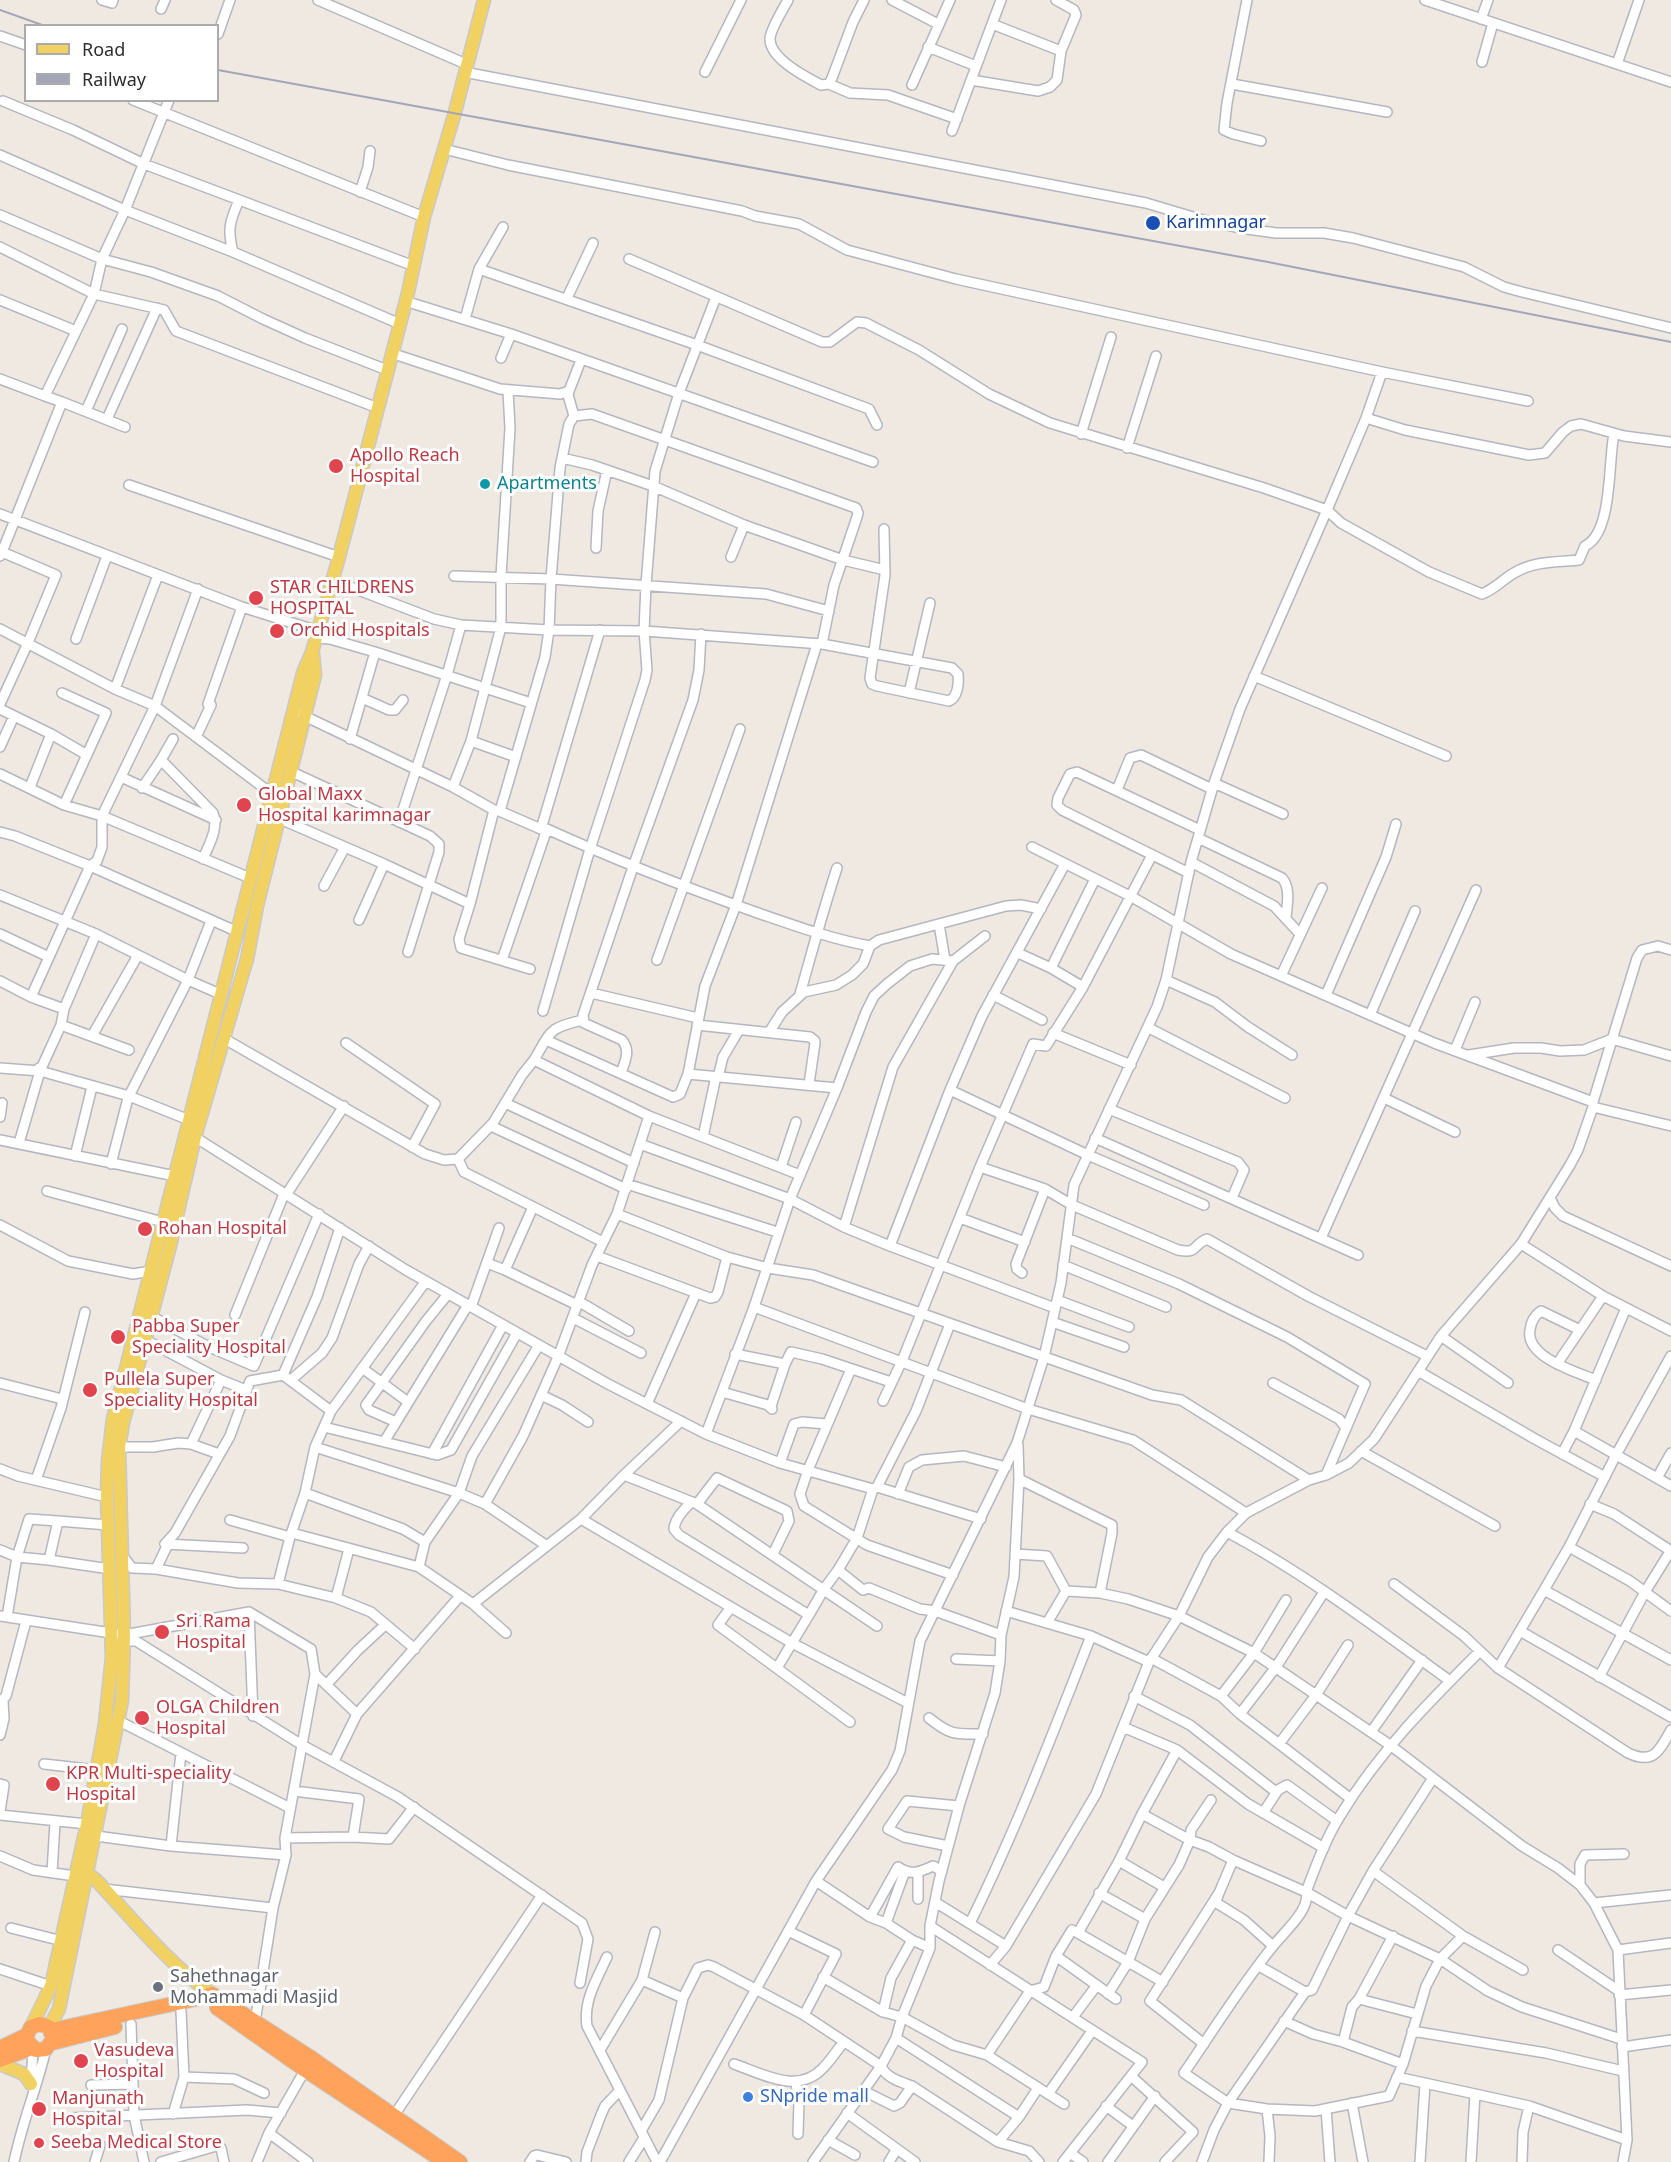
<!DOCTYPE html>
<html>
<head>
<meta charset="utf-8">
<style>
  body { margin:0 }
  #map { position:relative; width:1671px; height:2162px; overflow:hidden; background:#efe9e1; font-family:"Noto Sans",sans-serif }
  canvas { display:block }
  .legend { position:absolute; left:24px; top:24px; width:195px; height:78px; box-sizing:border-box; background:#fff; border:2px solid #ababab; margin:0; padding:8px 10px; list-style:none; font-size:18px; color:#2e2e2e }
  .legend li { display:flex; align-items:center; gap:12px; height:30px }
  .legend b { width:30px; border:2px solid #ababab }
</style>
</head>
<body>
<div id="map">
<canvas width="1671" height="2162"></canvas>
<ul class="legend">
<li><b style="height:8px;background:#f2d163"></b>Road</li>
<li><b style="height:8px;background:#a3a6b8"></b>Railway</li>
</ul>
</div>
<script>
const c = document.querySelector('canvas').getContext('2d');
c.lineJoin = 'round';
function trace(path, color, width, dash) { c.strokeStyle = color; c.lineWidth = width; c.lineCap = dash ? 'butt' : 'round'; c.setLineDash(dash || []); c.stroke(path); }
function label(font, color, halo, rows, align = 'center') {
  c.font = font + ' "Noto Sans",sans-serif'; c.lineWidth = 6; c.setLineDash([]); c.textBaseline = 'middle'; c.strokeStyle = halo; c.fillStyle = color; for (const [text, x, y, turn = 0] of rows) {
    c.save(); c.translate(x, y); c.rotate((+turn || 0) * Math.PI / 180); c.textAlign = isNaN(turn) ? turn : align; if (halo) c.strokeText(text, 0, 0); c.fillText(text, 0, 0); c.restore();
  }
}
const minor = new Path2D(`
  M102,0L112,3L113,0
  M318,0L466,64
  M788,0C783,9 770,30 770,39C770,59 806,77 821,85L829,84L832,78L853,22L864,0
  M892,0L938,24
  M1247,0L1227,103L1224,130L1233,134L1261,141
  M1425,0L1671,82
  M161,9L165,0
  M1481,19L1488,0
  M992,24L1061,51
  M218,34L230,0
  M0,36L26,45
  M928,47L976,66
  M1482,62L1493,23
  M1617,64L1639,0
  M464,72L1146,203L1203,220L1240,228L1276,233H1324L1353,238L1464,267L1504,287L1522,292L1671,328
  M705,72L741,0
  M971,80L1038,91L1050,87L1057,80L1061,51L1076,15L1074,10L1056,0
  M829,84L850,93L888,95L957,119
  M1232,84L1387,112
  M912,85L950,0
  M133,100L424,217
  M3,101L73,130L144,164L414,266
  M952,131L1001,0
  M444,149L508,165L742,211L755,216L799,224L847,250L956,279L1382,372L1528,401
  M0,155L125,210L233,252L400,324
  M360,192L368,167L370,151
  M0,215L102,259L151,272L218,296L263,319L305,338L387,370
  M0,247L94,294L164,310L176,331L378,408
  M233,252C227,229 230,221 239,200
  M629,259L822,342H830L857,322L866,323L919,350L989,394L1050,423L1264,488L1327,510L1341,523L1429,572L1482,594C1495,589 1502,580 1514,573C1534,561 1556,562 1579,560L1585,546C1613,533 1608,461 1614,434
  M479,269L697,345L869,409L877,425
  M567,298L593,243
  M0,300L76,331
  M405,301L511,334L873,462
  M465,319L479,269L503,227
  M391,353L500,389L560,394L569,391L581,360
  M501,358L511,334
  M0,379L45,396
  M569,391L568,395L574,416
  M62,402L125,427
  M86,411L122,329
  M1366,418L1405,430L1529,455L1545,453L1563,432L1571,426L1581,424L1624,436L1671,442
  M107,419L157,308
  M1081,434L1111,337
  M1127,448L1156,356
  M562,458L592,465L653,486L744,525L843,560L885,570
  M129,485L339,557
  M0,514L242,607L318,631
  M596,548L598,511L607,470
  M0,551L2,552L62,402L45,396L94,294L102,259L125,210L169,100
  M0,556L2,552L56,575L27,645L0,704
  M731,557L744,525
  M454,576L551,579L766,594L829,611
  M332,580L434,619L461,625
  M0,629L115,689L155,706L272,794
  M316,638L330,639L375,652
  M76,639L107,556
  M822,644L952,668L958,674C959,683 958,697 949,701L877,686L872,684L870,678L885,575L884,529
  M1254,676L1446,756
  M115,689L158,575
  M909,693L930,603
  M362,698L389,710H395L403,700
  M208,704L242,607
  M0,709L51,734L87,755
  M196,737L211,705
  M173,739L161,760L213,813C219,829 209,844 203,859
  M350,739L375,652L531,703
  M471,741L516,757
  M0,747L14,716
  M292,772L430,836L439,844V852L408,952
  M0,774L64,805L106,713L62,693
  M121,777L216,820
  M1214,783L1283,814
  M30,787L51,734
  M453,787L471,741L501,627V576L510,428L508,391
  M142,788L161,760
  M1117,790L1130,758L1141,755L1212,789
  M64,805L102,816L250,878
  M497,810L541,829H547C615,860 685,887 755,912C793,925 831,939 870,946
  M278,818L384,864L470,904L494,810L453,787L294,711
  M399,822L447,675L461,625L549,630L644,631L822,644L834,585L857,517L858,513L856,508L592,414L574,416L569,424L560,468L551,579L549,630L545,657L500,811
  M541,829L600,630
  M0,832L15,836L90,866L238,932
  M1198,838L1282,878C1291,888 1287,905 1286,918
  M1032,847L1132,897L1231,954L1281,976L1434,1043L1593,1102
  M1191,862L1274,906L1300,934
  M1189,873L1062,810L1057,805L1058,798L1070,774L1077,772L1200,830
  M324,886L345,847
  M0,895L96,934L188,980L220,994
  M470,904L459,939L461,948L530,969
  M359,920L384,864
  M939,924L945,960
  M0,934L49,957
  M1018,953L1051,968L1083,987
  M502,960L547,829
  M657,960L740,729
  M1051,968L1095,879
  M1281,976L1322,888
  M1166,980L1215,1002L1248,1027L1292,1055
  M0,981L31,997L64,1009
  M591,993L698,1018
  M800,994C812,952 823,910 837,868
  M993,995L1042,1020
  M1326,995L1386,857L1396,824
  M31,997L90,866L97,861L102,847V816L155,706L198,589
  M543,1011L590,849L645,680L647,670L644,631L646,585L655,471L679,393L716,297
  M1370,1015L1415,911
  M61,1025L64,1009L96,934
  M697,1025L810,1037L815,1041V1043L809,1084
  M1149,1028L1285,1098
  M770,1031L782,1012L804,992L836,985L852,975L863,964L870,946L879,940L1006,906L1021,905L1041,909
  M1053,1033L1131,1065
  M92,1036L138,955
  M223,1038L425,1154L444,1160L458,1159L464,1172L603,1242
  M546,1040L673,1097L680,1094L688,1074L705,986L736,905L817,644
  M346,1043L435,1104L412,1147
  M1455,1050L1475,1002
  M1469,1055L1514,1048H1541L1560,1051L1584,1050L1612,1039L1671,1056
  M534,1060C552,1030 548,1028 583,1020
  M0,1068L40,1071L129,1096L189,1120
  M40,1071L61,1025L129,1050
  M621,1073C625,1061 631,1051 622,1040L584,1023L583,1015L633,867L693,700L699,670L701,634
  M688,1074L837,1088
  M718,1077L723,1057L739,1030
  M950,1090L1088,1155L1204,1205
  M129,1096L188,980L211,921
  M1384,1098L1455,1132
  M505,1103L634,1163
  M1593,1107L1671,1126
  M1109,1109L1238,1162L1244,1170L1232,1198
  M0,1117L2,1103
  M491,1126L626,1189
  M190,1134L406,1270L608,1384L706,1434L780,1463L873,1489L877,1487L981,1519
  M703,1137L716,1076
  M1095,1138L1358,1255
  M0,1140L175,1176
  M19,1143L40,1071L39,1068
  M640,1144L790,1199L844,1227L890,1246L1055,1308
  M75,1156L92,1087
  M458,1159L493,1123L522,1075L534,1060L649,1116
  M111,1164L128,1098
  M781,1167L796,1122
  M980,1167L1045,1189L1072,1205L1178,1250C1199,1254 1192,1245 1207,1239L1308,1296L1427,1356
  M627,1184L777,1232
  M47,1191L163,1222
  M286,1195L344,1106
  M1550,1198L1555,1208L1563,1216L1671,1266
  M617,1214L727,1257L768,1268L813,1275L1152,1395L1181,1400L1309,1480
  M960,1218L1025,1242
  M0,1225L68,1261L133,1274L151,1271
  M844,1227L893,1067L953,961L985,936
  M1067,1238L1179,1284L1287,1337L1365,1384L1326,1475
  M1321,1238L1476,890
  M1521,1244L1603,1296L1671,1331
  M890,1246L950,1090L982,1016L1065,864
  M597,1256L710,1298L715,1297L718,1292L727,1257
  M487,1263L505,1270L577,1305
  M1063,1265L1166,1307
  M505,1270L533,1207
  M1022,1273L1017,1269L1016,1264L1045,1189
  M1057,1300L1129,1327
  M578,1301L629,1331
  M471,1307L499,1228
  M754,1307L1028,1409L1133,1440L1246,1513
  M235,1315L284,1194
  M151,1316L207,1346L254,1366L319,1214
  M573,1318L641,1353
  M1052,1322L1124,1347
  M1580,1330L1541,1311C1535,1315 1531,1322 1530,1330C1525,1357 1576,1372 1596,1380
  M1441,1336L1508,1383
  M144,1339L221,1380L246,1390
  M735,1354L785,1364
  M1671,1356L1616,1455L1569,1547L1544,1590L1671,1660
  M1557,1364L1603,1296
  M362,1368L408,1402
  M851,1369L808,1470L800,1494L804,1506L867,1545L953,1575
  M1418,1371L1535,1439L1605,1477
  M283,1375L317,1297L340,1228
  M291,1380L322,1353L332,1338L359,1264L369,1246
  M0,1383L62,1399
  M1273,1383L1339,1419L1346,1428
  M722,1392L768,1405L772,1409
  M541,1395L562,1405L588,1422
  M883,1401L902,1361L980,1167L1033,1044L1046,1046L1083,987L1152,855
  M647,1404L696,1293
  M771,1406L785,1364L791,1352L822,1359L891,1382
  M331,1411L426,1281
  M396,1422L369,1410L366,1405L426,1321L448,1294
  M324,1427L437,1455L451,1450L517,1333
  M1574,1431L1671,1486
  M706,1434L754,1307L790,1199L837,1088L866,1012L874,996L887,984L910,966L932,959L953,961
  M384,1442L468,1305
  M191,1444L221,1380
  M119,1447H153L178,1443L191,1444L219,1454
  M315,1447L459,1493L472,1456L539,1345
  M1361,1451L1495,1526
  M432,1454L503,1325
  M1562,1454L1574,1431L1626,1308
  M780,1463L794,1424L802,1422L827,1424
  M0,1469L18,1476L107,1497
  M624,1475L697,1504L877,1626
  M1657,1478L1671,1453
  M1019,1479L1112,1525V1533L1100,1593
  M36,1480L61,1408L85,1312
  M877,1487L916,1411L950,1324
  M873,1489L857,1538L838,1570L863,1590L869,1588L874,1590L920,1609L935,1611L1001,1635
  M305,1493L403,1529L425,1542
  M898,1494L909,1467L922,1460L964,1456L1006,1467
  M691,1502C684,1510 675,1518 674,1529L679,1535L809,1615L824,1589L838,1570
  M485,1504L523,1436L558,1357L592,1265L617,1214L649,1116L800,1175
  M697,1504L717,1478L787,1511L789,1521L773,1554
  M1590,1504L1614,1514L1671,1551
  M581,1519L792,1643L809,1615
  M230,1520L290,1537
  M108,1525L58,1521L49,1560L110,1569
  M292,1533L419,1567L473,1604L506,1633
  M165,1544L243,1548
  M1569,1547L1630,1581L1671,1611
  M0,1550L17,1557L49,1560
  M1015,1554L1047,1556L1066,1591L1100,1593L1128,1599L1179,1616L1254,1653L1390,1745L1522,1846L1558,1868L1580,1885L1594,1903L1618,1950L1627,2140L1623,2162
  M122,1555L132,1568L156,1569L238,1583L278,1584L336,1598L371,1612L415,1649
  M419,1567L425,1542L459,1493L485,1504L547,1546
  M156,1569L167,1546L165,1544L175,1533L230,1436L250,1381L283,1375L331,1411L315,1447L305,1493L290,1537L278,1584
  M1394,1584L1464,1636L1498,1668L1628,1753C1654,1765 1659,1751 1671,1730
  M336,1598L349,1549
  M473,1604L581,1519L624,1475L681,1421
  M731,1607L718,1625L850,1722
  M249,1612L253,1716
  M0,1616L124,1635L249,1612L311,1649L315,1674L357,1714L334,1761
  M7,1617L17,1557L29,1519L58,1521
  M1047,1623L1066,1591
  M1520,1631L1671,1717
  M124,1641H136L302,1745L398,1797L582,1923L588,1939L580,1983
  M1151,1658L1221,1696L1254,1653L1286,1600
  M956,1659L1000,1661
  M1149,1662L1179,1616L1208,1557L1227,1532
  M777,1668L792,1643L908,1703
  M1498,1668L1544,1590
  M1599,1677L1645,1592L1671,1550
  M1450,1681C1378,1629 1306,1574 1227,1532L1246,1513L1309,1480L1326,1475L1349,1463L1374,1439L1441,1336L1521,1244L1570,1165L1578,1150L1593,1107V1102L1637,958L1642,950L1658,946L1671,950
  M327,1684L358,1650L385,1625
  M1134,1696L1190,1725L1276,1792
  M1221,1696L1240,1714L1351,1799
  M0,1702L6,1696L26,1621
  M357,1714L460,1596
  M1240,1714L1276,1667L1324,1592
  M929,1718C951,1736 956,1734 983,1734
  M119,1721L290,1808
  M1123,1727L1177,1750L1248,1804L1324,1848
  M1371,1732L1422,1660
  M0,1735L4,1719L3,1701
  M1279,1744L1316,1695L1348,1645
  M44,1764L97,1770
  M0,1784L4,1785L0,1812
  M294,1791L359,1799L353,1837
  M1263,1813L1278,1790L1287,1785L1337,1821
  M1142,1814L1177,1750
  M0,1815L87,1824
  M96,1836L171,1846L286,1855L285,1838L315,1674
  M285,1838L353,1837L389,1839L414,1807
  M171,1846L181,1753
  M948,1846L904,1837L888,1829L907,1801L959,1806
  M0,1856L33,1870L75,1876
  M1119,1861L1164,1887
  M1373,1871L1463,1936L1523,1970
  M52,1873L55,1822
  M918,1873V1899
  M816,1881L870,1917L886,1923L912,1940L930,1948
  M1580,1885V1864L1585,1855L1624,1854
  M104,1889L273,1908
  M1099,1893L1145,1919
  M1218,1896L1215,1902L1244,1920L1273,1946
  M935,1902L1006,1946
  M1594,1903L1671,1895
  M870,1917L898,1867C911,1876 920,1872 933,1866L942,1871
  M886,1923L905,1871
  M970,1923C1016,1830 1053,1733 1091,1636
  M930,1926L1142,2062L1063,2162
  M11,1928L62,1941
  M788,1931L836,1954L804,2015
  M1078,1933L1163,1982
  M1463,1936L1440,1959L1426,1986L1403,2064L1389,2096L1315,2111L1267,2109L1228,2103L1184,2073C1213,2031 1241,1985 1274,1945C1284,1932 1311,1909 1306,1892C1316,1866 1325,1840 1340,1816C1378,1753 1428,1703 1480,1651
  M1558,1950L1619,1991
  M1618,1950L1671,1943
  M1056,1956L1116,1999
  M607,1957C597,1979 583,2001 587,2026L657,2162
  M990,1965L1006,1946L1096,1794L1149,1662L1091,1636L1006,1611
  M1259,1966L1305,1992
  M0,1969L51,1986
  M823,1977L883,2012L902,2017L953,2045L987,2055L1064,2104
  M642,1980L655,1932
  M1108,1994L1128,1962L1145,1919L1179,1865L1190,1840L1191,1830L1211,1800
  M1619,1995L1671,1990
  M683,1998L698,1968L708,1965L714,1967L804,2015L881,2066C886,2078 901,2082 912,2086L998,2142L1029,2151L1039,2162
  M1359,1999L1393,1936
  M883,2012L891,1978L912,1940
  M1073,2017L1097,1985
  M1284,2021L1313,2034L1343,2042
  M255,2022L273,1908L286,1855
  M131,2024L134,2115L144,2162
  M1412,2031L1546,2053L1623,2071
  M896,2038L1019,2117
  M1204,2044L1150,2001L1219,1893L1233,1860
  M1622,2047L1671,2040
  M600,2050L642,1980L683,1998L659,2100L641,2131
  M987,2055L1030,1991L1044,1987L1056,1956L1072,1930L1078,1933L1119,1861L1142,1814L1190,1840L1209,1847L1233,1860L1306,1892L1348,1916L1440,1959L1488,1991L1522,2007L1621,2039
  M734,2064C763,2074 798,2095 823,2068C831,2060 837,2050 844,2042
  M1403,2064L1343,2042L1352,2007L1359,1999L1417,2014
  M305,2070L269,2133L308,2162
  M1131,2076L1193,2132L1165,2162
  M184,2077L234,2079L264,2093
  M1397,2077L1475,2094L1471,2162
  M796,2083L799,2102L798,2134
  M31,2085L33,2049
  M91,2085L132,2084
  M864,2091L894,2106L900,2103L912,2086
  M1048,2094L1092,2031
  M1475,2094L1529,2106L1627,2140
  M1352,2103L1363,2162
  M1106,2106L1133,2126
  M1267,2109L1270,2136L1269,2162
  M1326,2109L1330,2162
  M847,2113L915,2162
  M173,2114L184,2077L181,2011
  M72,2118L247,2110L281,2113
  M391,2120L542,1895
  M828,2140L855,2155
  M998,2142L1019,2117L1038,2088
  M1070,2153L1083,2162
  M14,2162C22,2123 37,2087 46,2049
  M95,2162L100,2145
  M161,2162L216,2146L221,2148L224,2162
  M257,2162L269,2133
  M530,2162L534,2156L537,2155L566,2162
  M586,2162L587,2152L601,2115L605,2106L620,2090
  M629,2162L644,2138
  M660,2162L816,1881L892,1770L900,1751L920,1641L1017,1443L1044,1357L1061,1283L1074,1185L1157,1007L1166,980L1191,862L1214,783L1240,709L1327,510L1366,418L1382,372
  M813,2162L881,2066L896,2038L902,2017L930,1948V1926L939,1881L959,1806L995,1693L1000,1661L1001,1635L1014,1577L1019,1479L1018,1445
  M889,2162L896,2150
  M1108,2162L1155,2096
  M1202,2162L1214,2130L1228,2103L1305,1992L1312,1990L1348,1916L1373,1871L1433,1778
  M1420,2162L1425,2084
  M1522,2162L1523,2132L1529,2106`);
const major = new Path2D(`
  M84,1871L96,1880C133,1919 168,1964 212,1994
  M31,2027L51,1986L87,1824L105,1724L112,1657L107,1497L108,1461L113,1419L303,673L312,652L339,557L407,297L424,217L455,112L484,0
  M49,2027L59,2009L122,1701L124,1635L119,1447L123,1423L170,1246L195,1137L247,959L257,906L315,675L313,654
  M0,2064L24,2074L31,2084`);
const highway = new Path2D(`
  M217,2008L305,2070L444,2162
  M52,2030L205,1997L212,1994L313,2059L460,2162
  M52,2043L115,2027
  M0,2048L27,2035L31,2027L40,2024L49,2027L53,2039L46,2049L36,2050L28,2042L27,2035
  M0,2060L32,2048`);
trace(minor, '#b4b7c1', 12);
trace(major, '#c9c9c9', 15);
trace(highway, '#c9c9c9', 16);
trace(minor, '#fff', 9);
trace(major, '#f2d163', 12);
trace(highway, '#ffa35c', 14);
trace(new Path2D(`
  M0,10L45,26
  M218,70L1268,262L1671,342`), '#a3a6b8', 2);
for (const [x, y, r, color] of [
  [1153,223,8,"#1a4fb4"],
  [336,466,8,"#e0444e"],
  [485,484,6,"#0f9aa8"],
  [256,598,8,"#e0444e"],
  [277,631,8,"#e0444e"],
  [244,805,8,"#e0444e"],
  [145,1229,8,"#e0444e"],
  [118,1337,8,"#e0444e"],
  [90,1390,8,"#e0444e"],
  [162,1632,8,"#e0444e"],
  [142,1718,8,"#e0444e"],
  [53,1784,8,"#e0444e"],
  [158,1987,6,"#6b7280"],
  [81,2061,8,"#e0444e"],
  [748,2097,6,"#3f7fe0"],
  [39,2109,8,"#e0444e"],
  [39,2143,6,"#e0444e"]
]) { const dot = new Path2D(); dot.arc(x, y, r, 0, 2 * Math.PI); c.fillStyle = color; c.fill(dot); trace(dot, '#fff', 2); }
label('18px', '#164399', '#fff', [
  ["Karimnagar",1166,223]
], 'left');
label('18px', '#be3a42', '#fff', [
  ["Apollo Reach",350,456],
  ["Hospital",350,477],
  ["STAR CHILDRENS",270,588],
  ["HOSPITAL",270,609],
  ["Orchid Hospitals",290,631],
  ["Global Maxx",258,795],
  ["Hospital karimnagar",258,816],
  ["Rohan Hospital",158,1229],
  ["Pabba Super",132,1327],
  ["Speciality Hospital",132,1348],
  ["Pullela Super",104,1380],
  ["Speciality Hospital",104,1401],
  ["Sri Rama",176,1622],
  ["Hospital",176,1643],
  ["OLGA Children",156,1708],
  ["Hospital",156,1729],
  ["KPR Multi-speciality",66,1774],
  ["Hospital",66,1795],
  ["Vasudeva",94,2051],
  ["Hospital",94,2072],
  ["Manjunath",52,2099],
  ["Hospital",52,2120],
  ["Seeba Medical Store",51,2143]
], 'left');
label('18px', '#0d838f', '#fff', [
  ["Apartments",497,484]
], 'left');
label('18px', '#5b616d', '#fff', [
  ["Sahethnagar",170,1977],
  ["Mohammadi Masjid",170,1998]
], 'left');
label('18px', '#366cbe', '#fff', [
  ["SNpride mall",760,2097]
], 'left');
</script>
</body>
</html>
